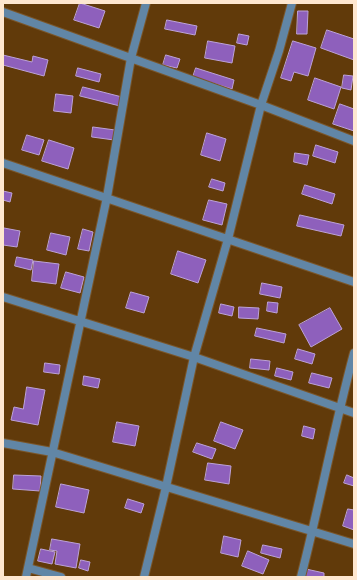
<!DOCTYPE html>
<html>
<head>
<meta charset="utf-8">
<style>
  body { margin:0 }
  #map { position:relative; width:357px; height:580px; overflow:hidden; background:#613a0a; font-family:"PT Serif",serif }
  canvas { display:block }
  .frame { position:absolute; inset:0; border:4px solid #fee7d0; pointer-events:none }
</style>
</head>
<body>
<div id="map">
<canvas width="357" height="580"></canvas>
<div class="frame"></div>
</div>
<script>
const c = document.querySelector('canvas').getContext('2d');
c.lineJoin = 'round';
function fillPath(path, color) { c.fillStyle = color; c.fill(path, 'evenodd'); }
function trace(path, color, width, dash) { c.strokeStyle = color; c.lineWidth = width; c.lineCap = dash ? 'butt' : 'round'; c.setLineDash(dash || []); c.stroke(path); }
const building = new Path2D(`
  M80,3L105,11L99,28L74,20Z
  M298,11H308L307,34H297Z
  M167,20L197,26L195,35L165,29Z
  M327,30L354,39V60L321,48Z
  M239,34L249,36L247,45L237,43Z
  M208,41L235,46L232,63L205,58Z
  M293,41L316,48L308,76L294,72L291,81L281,78Z
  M3,55L32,62L33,56L48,60L44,76L3,65Z
  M166,55L180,59L177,68L163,65Z
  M78,68L101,74L99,82L76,76Z
  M196,68L234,80L232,89L193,77Z
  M344,75L353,76L351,90L342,88Z
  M315,78L341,87L334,109L308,100Z
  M83,87L122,97L120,106L80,96Z
  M56,94L73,96L71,113L54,111Z
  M340,104L354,109V131L333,124Z
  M93,127L115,130L114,140L92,137Z
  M207,133L226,139L220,161L201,155Z
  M27,135L44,140L39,155L22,150Z
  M49,140L74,148L68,169L42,161Z
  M316,145L338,152L335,163L313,156Z
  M295,153L309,155L307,165L294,162Z
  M212,179L225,183L223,191L209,187Z
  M305,185L335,194L332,204L302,194Z
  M3,191L12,193L10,202L3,200Z
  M209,200L227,204L222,225L203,220Z
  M300,215L344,225L341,236L297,226Z
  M4,228L20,231L17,247L3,245Z
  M83,229L93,232L89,251L78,249Z
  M51,233L70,237L66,255L47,250Z
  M178,251L206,260L198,283L171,274Z
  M17,257L33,260L31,270L15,266Z
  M34,261L59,264L56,284L32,281Z
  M66,272L84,277L80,293L61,288Z
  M262,283L282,287L280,298L260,294Z
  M131,292L149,297L144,313L126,308Z
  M268,302L278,303L277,313L267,311Z
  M221,304L234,307L232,316L219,313Z
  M239,307L259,308L258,319L239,318Z
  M330,308L342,329L311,347L299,325Z
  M257,328L286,334L284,343L255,336Z
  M298,349L315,354L312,364L295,359Z
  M251,359L270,361L269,370L250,368Z
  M45,363L60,365L59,374L44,372Z
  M277,368L293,372L291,380L275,376Z
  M312,373L332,378L329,388L309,383Z
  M84,376L100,379L98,388L83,385Z
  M27,387L45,390L38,425L11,420L14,407L23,409Z
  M117,422L139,426L135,446L113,442Z
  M221,422L243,430L235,449L214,441Z
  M304,426L315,429L313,439L302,436Z
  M197,443L216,449L212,459L193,452Z
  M208,463L231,466L229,484L205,480Z
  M14,475L41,476L40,491L13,489Z
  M347,475L354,478V486L344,483Z
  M61,484L89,490L84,513L56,507Z
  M128,499L144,504L141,513L125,508Z
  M348,509L354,510V530L343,526Z
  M224,536L241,540L238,557L221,553Z
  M52,539L80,544L76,568L55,564L57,551L50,550Z
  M263,545L282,549L280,558L261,553Z
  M41,549L55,552L52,564L38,561Z
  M248,551L269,560L263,574L242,566Z
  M81,560L90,562L88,571L79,568Z
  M306,569L324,573V577H304Z`);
fillPath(building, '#8e60bc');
trace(building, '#bca2d8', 1);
const minor = new Path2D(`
  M3,12L261,105L354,141
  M3,163L354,282
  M3,297L194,357L354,413
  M3,443L52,452L354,544
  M28,568L61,577
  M26,577L107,197L131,58L146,3
  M144,577L166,487L194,357L228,239L261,105L279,51L292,3
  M301,577C320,503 334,427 354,353`);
trace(minor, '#7a562a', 10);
trace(minor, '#6186a6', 8);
</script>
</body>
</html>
